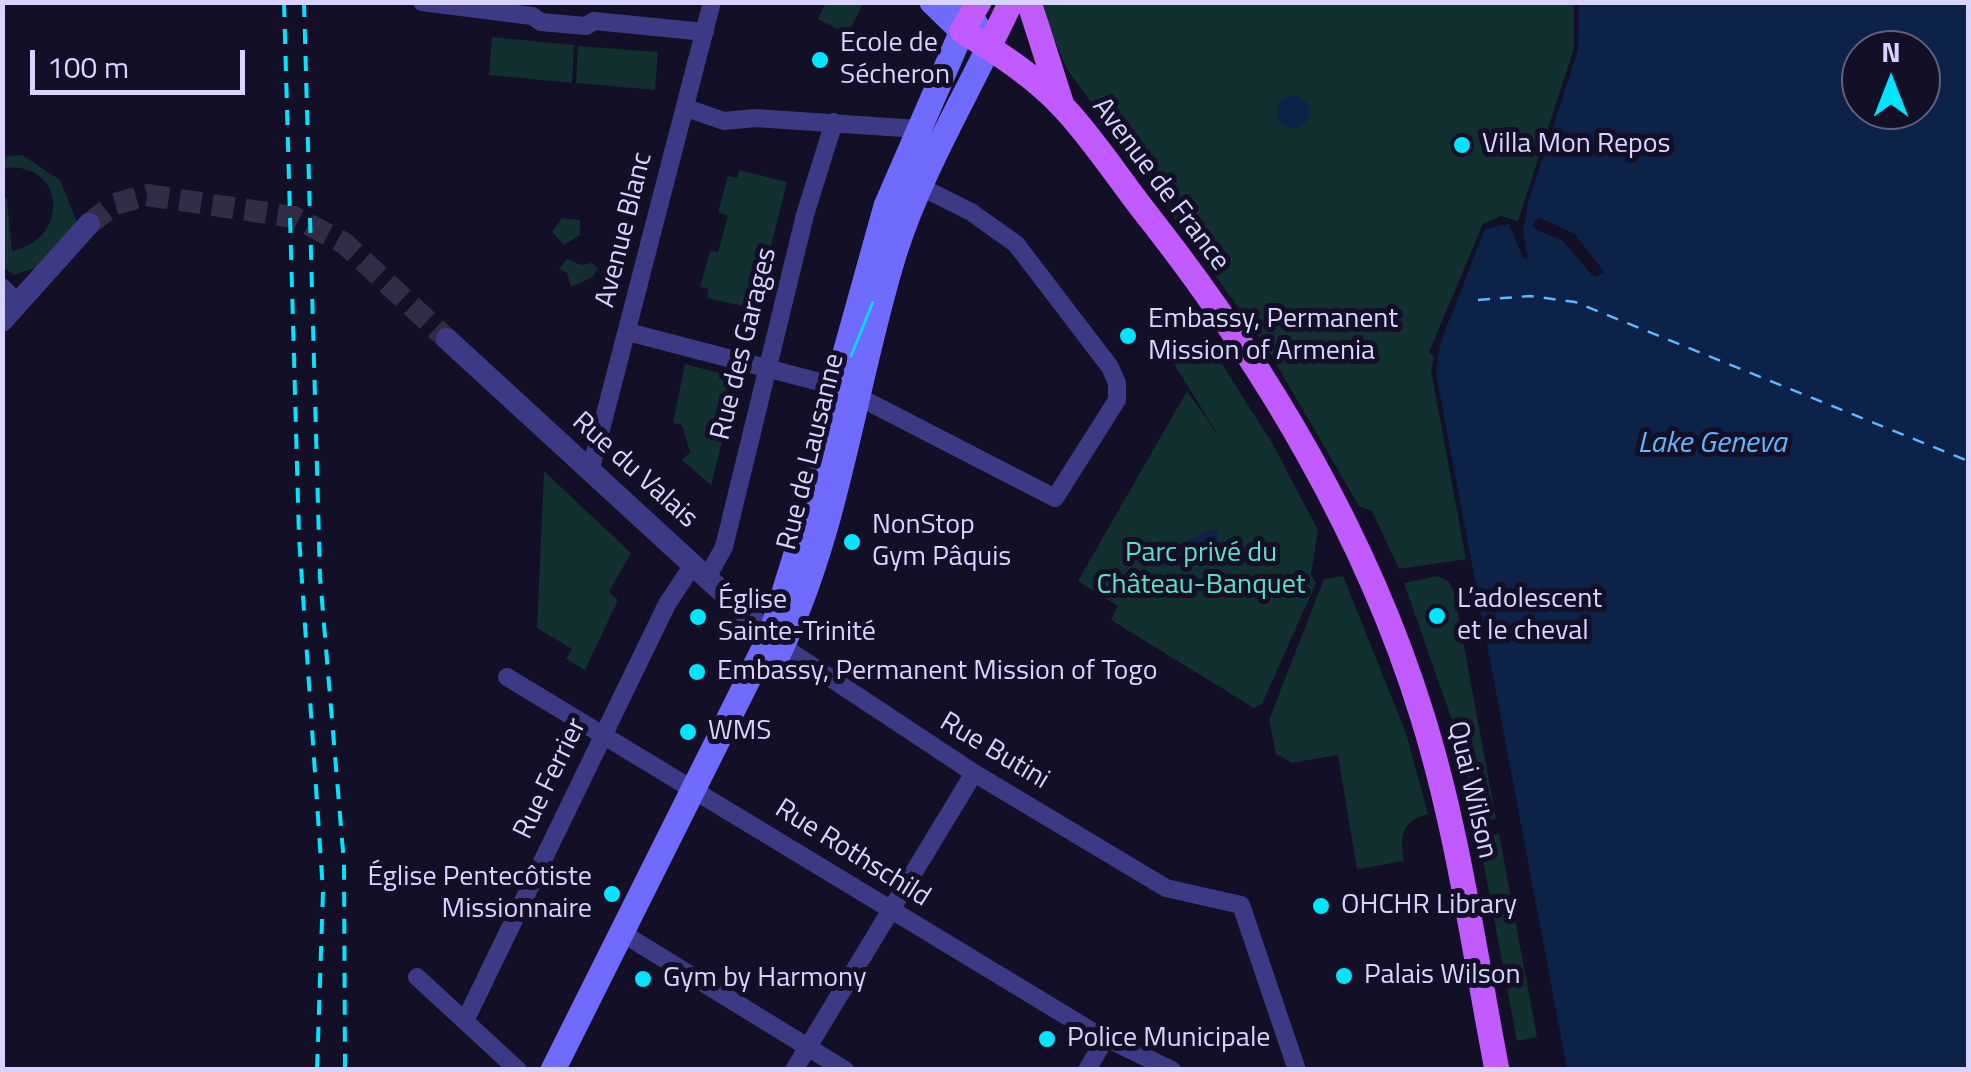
<!DOCTYPE html>
<html>
<head>
<meta charset="utf-8">
<style>
  body { margin:0 }
  #map { position:relative; width:1971px; height:1072px; overflow:hidden; background:#130f26; font-family:"Titillium Web",sans-serif }
  canvas { display:block }
  .frame { position:absolute; inset:0; border:5px solid #d9d4ff; pointer-events:none }
  .north { position:absolute; left:1841px; top:30px; width:100px; height:100px; box-sizing:border-box; background:#130f26; border:2px solid #625e7d; border-radius:50%; rotate:0deg; font-size:28px; font-weight:700; line-height:40px; text-align:center; color:#d9d4ff }
  .north::after { content:''; display:block; margin:auto; width:35px; height:45px; background:#00e5ff; clip-path:polygon(50% 0,100% 100%,50% 72%,0 100%) }
  .scale { position:absolute; left:30px; top:50px; width:215px; height:45px; box-sizing:border-box; border:5px solid #d9d4ff; border-top:0; padding-left:12px; font-size:30px; line-height:35px; white-space:nowrap; color:#d9d4ff; -webkit-text-stroke:8px #130f26; paint-order:stroke }
</style>
</head>
<body>
<div id="map">
<canvas width="1971" height="1072"></canvas>
<div class="frame"></div>
<div class="north">N</div>
<div class="scale">100 m</div>
</div>
<script>
const c = document.querySelector('canvas').getContext('2d');
c.lineJoin = 'round';
function fillPath(path, color) { c.fillStyle = color; c.fill(path, 'evenodd'); }
function trace(path, color, width, dash) { c.strokeStyle = color; c.lineWidth = width; c.lineCap = dash ? 'butt' : 'round'; c.setLineDash(dash || []); c.stroke(path); }
function label(font, color, halo, rows, align = 'center') {
  c.font = font + ' "Titillium Web",sans-serif'; c.lineWidth = 10; c.setLineDash([]); c.textBaseline = 'middle'; c.strokeStyle = halo; c.fillStyle = color; for (const [text, x, y, turn = 0] of rows) {
    c.save(); c.translate(x, y); c.rotate((+turn || 0) * Math.PI / 180); c.textAlign = isNaN(turn) ? turn : align; if (halo) c.strokeText(text, 0, 0); c.fillText(text, 0, 0); c.restore();
  }
}
fillPath(new Path2D(`
  M826,3H863L848,34L818,19Z
  M1044,3H1574V48L1518,221L1501,216L1483,224L1429,352L1434,358L1431,371L1466,559L1399,569L1372,511L1359,506L1265,345L1067,69L1049,28Z
  M492,37L574,45L572,83L489,75Z
  M578,46L658,52L655,90L576,83Z
  M22,155L60,180L77,222L38,267L14,275L3,267L2,194L7,199L12,251C70,240 67,161 3,168V157Z
  M739,170L787,182L755,309L707,298L709,289L700,287L710,251L718,252L728,216L718,212L728,176L737,178Z
  M562,218L580,220V235L564,245L552,232Z
  M567,259L581,265L592,263L598,269L592,277L571,287L567,273L559,269Z
  M1208,342L1272,443L1318,530L1311,575L1316,583L1262,704L1254,708L1111,620L1118,606L1078,581L1187,391L1220,438L1166,351Z
  M685,364L738,378L711,485L682,460L690,452L682,425L673,423Z
  M544,471L631,553L609,592L618,600L585,670L566,659L572,649L537,628Z
  M1343,576L1406,733L1428,814C1402,820 1399,837 1404,861L1357,869L1338,755L1292,763L1276,754L1269,720L1324,579Z
  M1438,576L1449,582L1454,592L1496,819L1479,822L1474,813L1459,740L1404,583Z
  M1499,834L1537,1037L1517,1041L1479,838Z`), '#12302f');
fillPath(new Path2D(`
  M1579,3H1968V1069H1567L1436,373L1440,344L1485,229L1509,224L1523,258L1528,259L1523,231L1528,203L1578,50ZM1861,50H1921V110H1861Z
  M1277 112a16 16 0 1 1 32 0a16 16 0 1 1-32 0Z
  M1213,529L1218,532L1217,547L1197,560L1182,557L1183,543Z`), '#0c2248');
fillPath(new Path2D(`
  M1538,217L1575,234L1604,272L1597,277L1592,275L1563,241L1537,230L1532,226Z`), '#130f26');
trace(new Path2D(`
  M1478,300L1530,296L1575,302L1968,461`), '#62b6ff', 2.5, [12, 10]);
trace(new Path2D(`
  M89,224L115,204L147,195L294,217L344,243L447,339`), '#312d47', 22, [22, 11]);
trace(new Path2D(`
  M422,2L532,16L541,22L586,26L594,21L705,32
  M686,108L724,121L755,118L918,129
  M2,287L18,303
  M628,332L835,386
  M857,396L1055,498L1117,400V383L1110,367L1016,244L971,212L919,186
  M590,472L712,2
  M707,578L724,547L805,215L834,122
  M782,646L974,773L1166,888L1241,905L1297,1070
  M507,677L1093,1032L1172,1070
  M622,933L845,1070
  M417,977L518,1070
  M465,1021L667,604L693,565
  M794,1070L974,773
  M1087,1070L1105,1039`), '#3d3a85', 18);
trace(new Path2D(`
  M2,321L89,224
  M447,339L779,644`), '#3d3a85', 22);
trace(new Path2D(`
  M777,657C839,531 853,388 894,255C917,182 955,115 989,47L963,2
  M553,1070L771,634L815,493L826,452L828,414L886,206L962,31L932,2`), '#6f6bff', 25);
trace(new Path2D(`
  M979,2L962,31C997,52 1036,77 1064,108C1096,142 1122,184 1152,221C1267,368 1367,537 1422,715C1458,830 1474,951 1497,1070
  M1029,2L1061,102
  M989,47L1011,2`), '#c25bff', 25);
trace(new Path2D(`
  M851,356L873,302`), '#00e5ff', 2.5);
trace(new Path2D(`
  M284,2L299,537L323,891L317,1070
  M304,2L320,577L344,863L345,1070`), '#00e5ff', 4, [15, 12]);
for (const [x, y, r, color] of [
  [820,60,10,"#00e5ff"],
  [1462,145,10,"#00e5ff"],
  [1128,336,10,"#00e5ff"],
  [852,542,10,"#00e5ff"],
  [1437,616,10,"#00e5ff"],
  [698,617,10,"#00e5ff"],
  [697,672,10,"#00e5ff"],
  [688,732,10,"#00e5ff"],
  [612,894,10,"#00e5ff"],
  [1321,906,10,"#00e5ff"],
  [1344,976,10,"#00e5ff"],
  [643,979,10,"#00e5ff"],
  [1047,1039,10,"#00e5ff"]
]) { const dot = new Path2D(); dot.arc(x, y, r, 0, 2 * Math.PI); c.fillStyle = color; c.fill(dot); trace(dot, '#130f26', 4); }
label('28px', '#d9d4ff', '#130f26', [
  ["Ecole de",840,44],
  ["Sécheron",840,76],
  ["Villa Mon Repos",1482,145],
  ["Embassy, Permanent",1148,320],
  ["Mission of Armenia",1148,352],
  ["NonStop",872,526],
  ["Gym Pâquis",872,558],
  ["L’adolescent",1457,600],
  ["et le cheval",1457,632],
  ["Église",718,601],
  ["Sainte-Trinité",718,633],
  ["Embassy, Permanent Mission of Togo",717,672],
  ["WMS",708,732],
  ["Église Pentecôtiste",592,878,"right"],
  ["Missionnaire",592,910,"right"],
  ["OHCHR Library",1341,906],
  ["Palais Wilson",1364,976],
  ["Gym by Harmony",663,979],
  ["Police Municipale",1067,1039]
], 'left');
label('28px', '#d9d4ff', '#130f26', [
  ["Avenue de France",1160,185,53],
  ["Avenue Blanc",625,230,-76],
  ["Rue des Garages",745,344,-76],
  ["Rue de Lausanne",812,452,-76],
  ["Rue du Valais",634,471,42],
  ["Rue Butini",994,752,31],
  ["Rue Ferrier",551,779,-64],
  ["Quai Wilson",1471,790,77],
  ["Rue Rothschild",852,854,32]
]);
label('28px', '#5fe0c0', '#130f26', [
  ["Parc privé du",1201,554],
  ["Château-Banquet",1201,586]
]);
label('italic 30px', '#62b6ff', '#130f26', [
  ["Lake Geneva",1712,445]
]);
</script>
</body>
</html>
